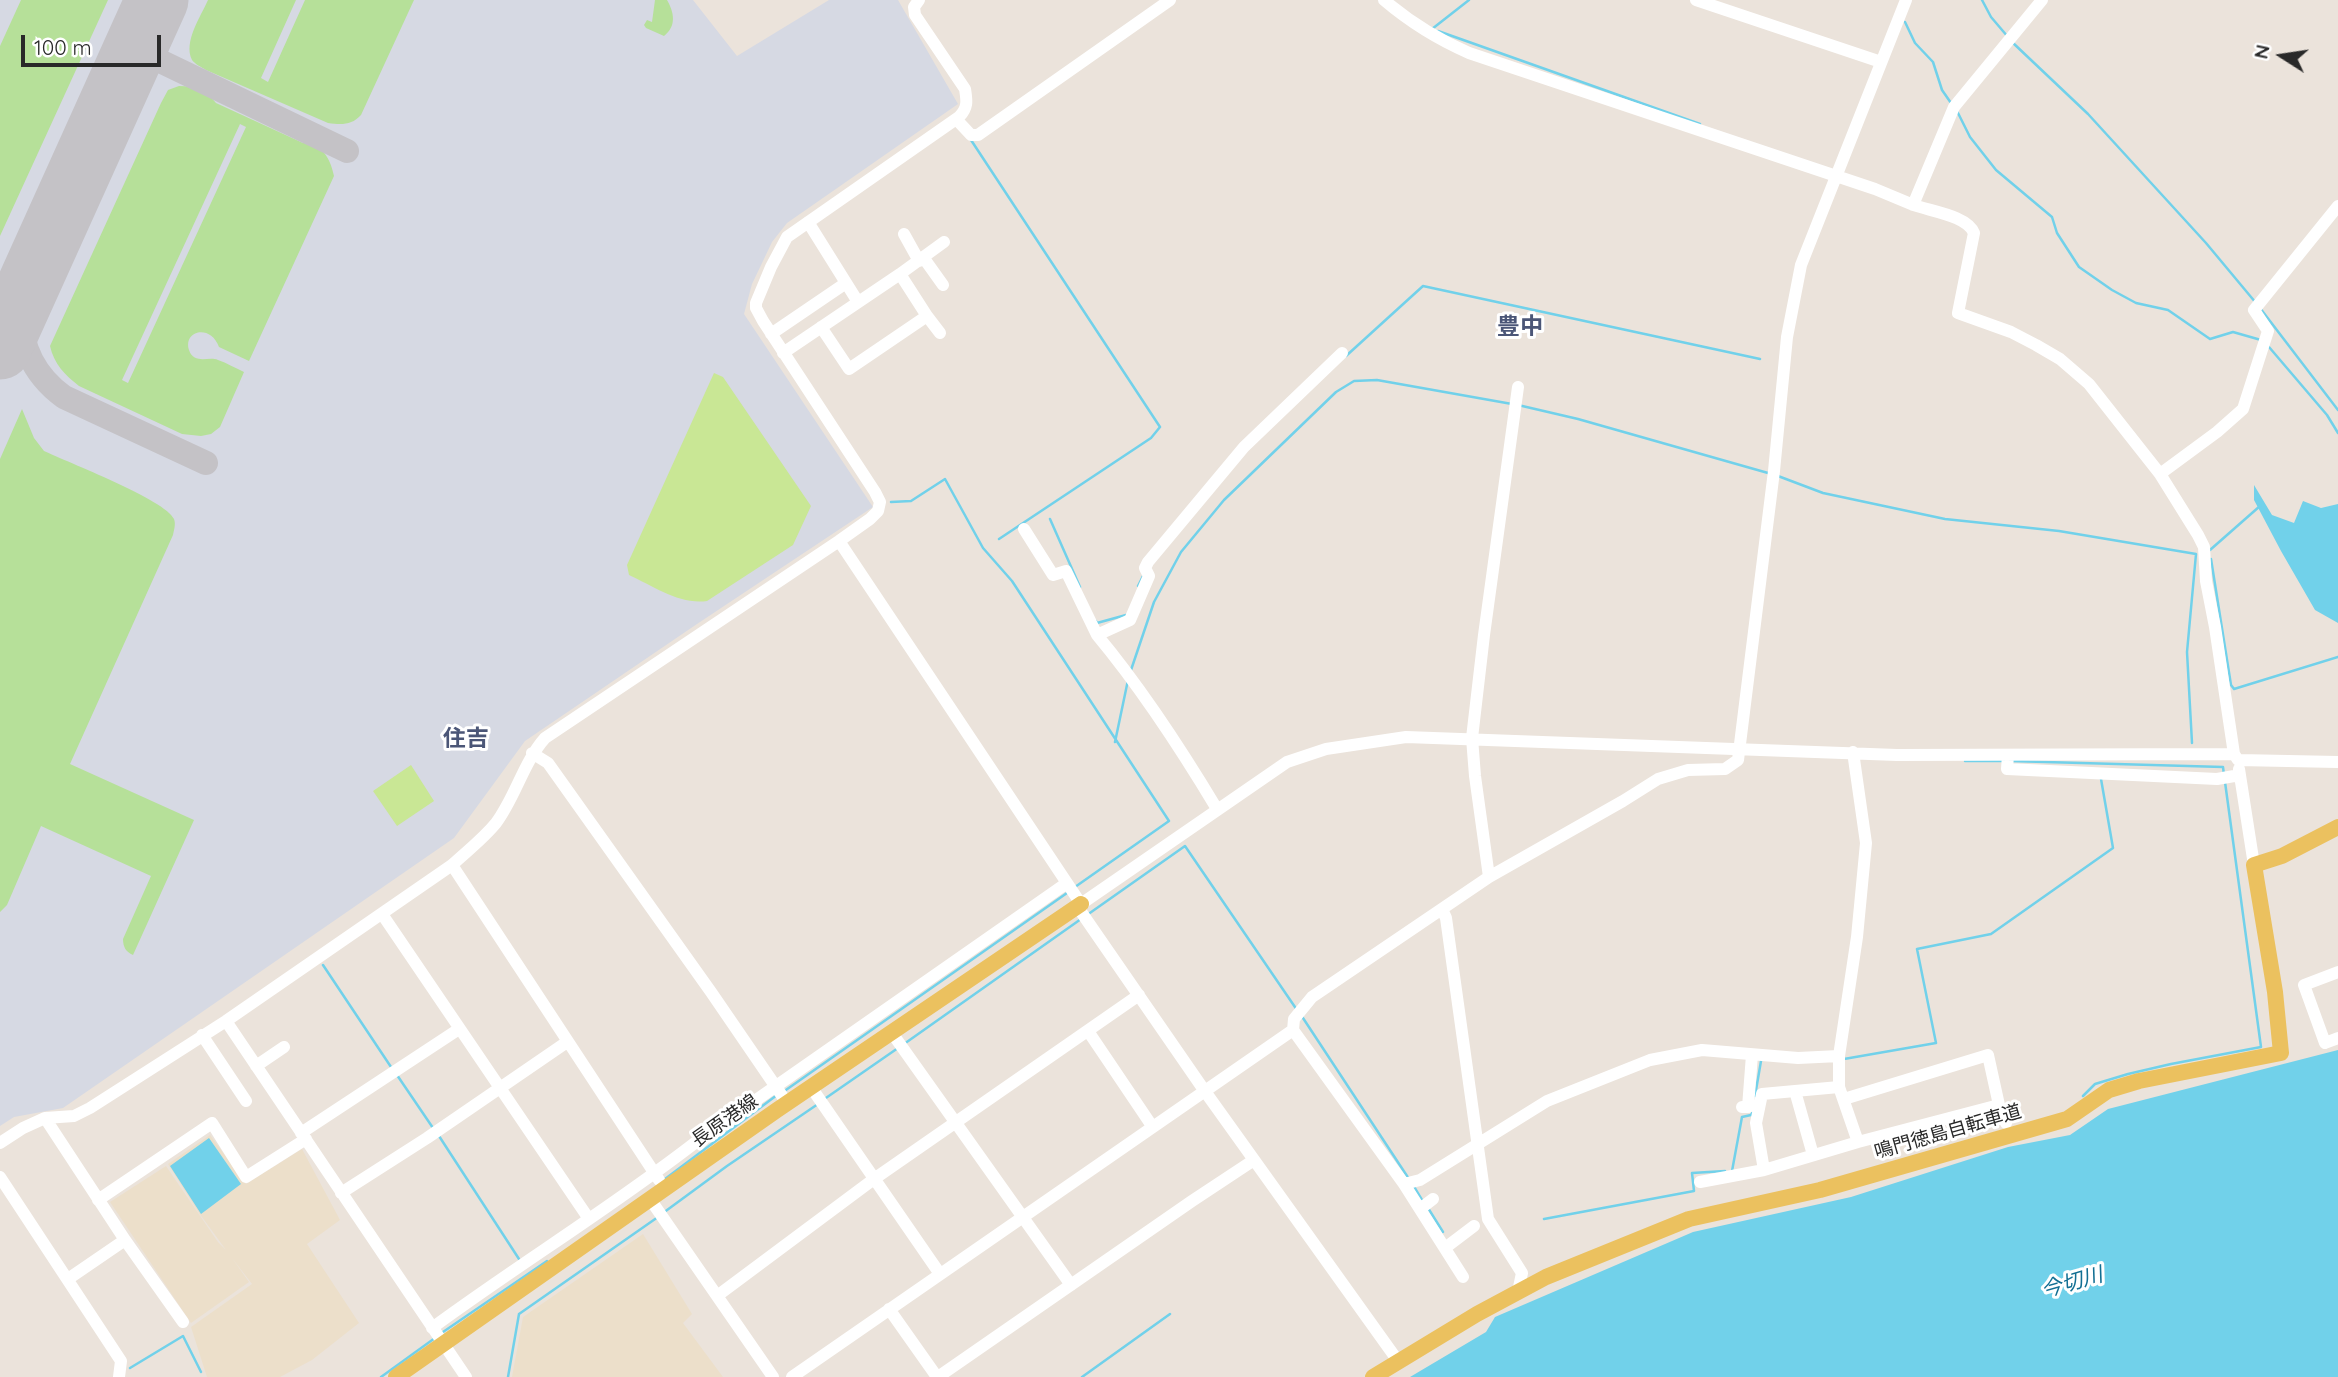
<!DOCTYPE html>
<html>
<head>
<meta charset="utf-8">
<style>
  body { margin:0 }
  #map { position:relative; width:2338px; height:1377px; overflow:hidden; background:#ebe3db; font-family:Quicksand,sans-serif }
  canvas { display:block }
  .north { position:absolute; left:2247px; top:21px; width:70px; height:70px; -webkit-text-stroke:5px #fff; paint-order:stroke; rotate:282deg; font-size:19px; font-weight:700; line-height:28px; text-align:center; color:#292929 }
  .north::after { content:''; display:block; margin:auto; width:24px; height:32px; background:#292929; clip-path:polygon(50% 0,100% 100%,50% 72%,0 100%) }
  .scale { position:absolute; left:21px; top:35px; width:140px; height:32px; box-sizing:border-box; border:4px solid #292929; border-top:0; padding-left:9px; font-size:21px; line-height:24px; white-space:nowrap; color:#292929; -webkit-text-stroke:5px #fff; paint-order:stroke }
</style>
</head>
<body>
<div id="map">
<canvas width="2338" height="1377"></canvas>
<div class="north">N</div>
<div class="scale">100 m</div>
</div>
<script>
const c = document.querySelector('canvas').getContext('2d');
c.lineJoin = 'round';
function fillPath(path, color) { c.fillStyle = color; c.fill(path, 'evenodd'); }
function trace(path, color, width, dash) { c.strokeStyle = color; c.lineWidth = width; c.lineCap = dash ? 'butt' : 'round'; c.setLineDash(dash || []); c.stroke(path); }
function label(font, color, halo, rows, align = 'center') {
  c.font = font + ' Quicksand,"Noto Sans JP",sans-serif'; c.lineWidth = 6; c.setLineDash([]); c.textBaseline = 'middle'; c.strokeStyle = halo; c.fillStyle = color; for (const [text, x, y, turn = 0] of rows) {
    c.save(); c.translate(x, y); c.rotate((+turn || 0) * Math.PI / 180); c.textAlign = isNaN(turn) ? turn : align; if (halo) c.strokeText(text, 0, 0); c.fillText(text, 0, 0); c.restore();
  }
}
fillPath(new Path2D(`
  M210,1135L246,1184L302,1149L340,1220L307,1244L359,1323L312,1360L280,1377H207L191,1327L252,1284L232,1258L249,1282L191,1323L110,1202L166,1166L218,1242L226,1250L199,1213L168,1164Z
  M643,1234L692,1314L683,1323L723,1377H512L523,1317Z`), '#ecdfca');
fillPath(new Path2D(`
  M0,0H693L737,56L829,0H898L958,104L787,223L772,242L752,284L744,314L873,507L697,624L525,741L454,838L63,1108L14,1117L0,1126Z`), '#d6d9e3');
fillPath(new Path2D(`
  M21,0H108L0,236V46Z
  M208,0H296L261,78L268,82L305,0H414L361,115C352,125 342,125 328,123L206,70C201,67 195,64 192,60C183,42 201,16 208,0Z
  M655,0H667C674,12 677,26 664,36L646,28L644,25L647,20L652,22Z
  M179,86C195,86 207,92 216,103L303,143C322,142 331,160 334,176L249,361L219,347C211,324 183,330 189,350C194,365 209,356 218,360C227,363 235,368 244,372L220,427L211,434L201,436L182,434L79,386C65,375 54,364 50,346L161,103L168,90ZM240,124L246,127L128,383L122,380Z
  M22,409L34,438L44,451C67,462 166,500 174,519C176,524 174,530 173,535L70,764L194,820L133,955C126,952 123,947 123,939L151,876L41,826L7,905L0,912V459Z`), '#b6e099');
fillPath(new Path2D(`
  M714,373L723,377L811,506L793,545L707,601C680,605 653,586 629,575L627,565Z
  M411,765L434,801L397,826L373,791Z`), '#c9e795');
fillPath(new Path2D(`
  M2254,485L2272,515L2294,523L2303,501L2321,508L2338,504V623L2315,610L2281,551L2254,500Z
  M2338,1050V1377H1410L1486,1332L1495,1317L1693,1232L1851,1197L2008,1147L2070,1135L2108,1109Z
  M209,1138L241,1184L201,1214L170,1166Z`), '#71d1ea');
trace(new Path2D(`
  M1982,0L1991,17L2008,37
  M1905,22L1915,43L1933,62L1942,90L1951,103
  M1432,29L1469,0
  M1438,31L1700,124
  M2012,42L2088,114L2206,243L2256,303
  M1957,111L1970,137L1996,170L2052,217L2057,233L2079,267L2112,290L2136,303L2168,310L2210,339L2233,332L2261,340
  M971,140L1160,427L1151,438L999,539
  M2260,308L2338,410
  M2269,347L2327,415L2338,433
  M1346,356L1423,286L1760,359
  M1518,405L1578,419L1768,473
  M1778,476L1823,493L1945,519L2059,531L2196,554L2187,652L2192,743
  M891,502L911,501L945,479L983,548L1012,581L1169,821L1075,887
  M1050,519L1080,587
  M2210,550L2260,506
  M2211,559L2231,685L2234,689L2338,657
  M1138,586L1144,574
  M1096,621L1097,623L1126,615
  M1131,670L1154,602L1181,552L1224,500L1336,392L1354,381L1377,380L1512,404
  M1115,742L1128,680
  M1965,761H2004
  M2010,761L2223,767L2224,775
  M1087,915L1185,846L1297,1010
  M323,965L391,1067
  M1301,1015L1409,1179
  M904,1044L1081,919
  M1844,1059L1936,1043L1917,949L1991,934L2113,848L2101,779
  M397,1075L433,1128
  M783,1092L1067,893
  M1755,1096L1761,1061
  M2083,1096L2095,1084L2128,1074L2171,1064L2261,1047L2225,782
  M823,1100L898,1048
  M439,1136L519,1259
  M1732,1171L1742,1117L1751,1115L1752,1113
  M665,1179L777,1095
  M1413,1185L1422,1200
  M1428,1208L1443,1232
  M663,1213L727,1166L818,1104
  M1544,1219L1694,1191L1692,1173L1725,1171
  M443,1332L547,1261
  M130,1368L183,1336L201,1372
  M381,1377L435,1338
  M508,1377L519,1314L658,1217
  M1082,1377L1170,1314`), '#71d1ea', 2.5);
trace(new Path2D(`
  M135,49L347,151
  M0,319L21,301C18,340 32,374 64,397L206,463`), '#c4c2c6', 24);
trace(new Path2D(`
  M0,348L157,0`), '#c4c2c6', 63);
trace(new Path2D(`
  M1384,0C1411,23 1437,39 1469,53L1875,189C1887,194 1899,199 1911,204C1928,211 1967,215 1974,233L1958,313L2011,332L2036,345L2060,359L2089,384L2160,474L2198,535L2204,547L2206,581L2215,627L2234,754
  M1696,0L1881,62
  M956,119L971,135H978L1170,0
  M1913,205L1954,107L2042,0
  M808,222L858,302
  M904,234L919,261
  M923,257L943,285
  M900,274L944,242
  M927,316L940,333
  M771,334L846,283
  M783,353L900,274L927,316L849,369L821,327
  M2160,474L2217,432L2243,409L2268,331L2254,310L2338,206
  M1024,529L1053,575L1066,571L1097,635
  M839,541L1081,904L1287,762L1326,749L1406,737L1897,755L2234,754L2238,760L2338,762
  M532,753L548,763L711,992L787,1103
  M2008,755L2007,769L2217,779L2240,775
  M2239,769L2254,865
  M1217,809C1181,749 1142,689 1097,635L1130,620L1149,576L1145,568L1148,562L1244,447L1342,353
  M452,865L659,1180
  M1489,877L1475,776L1472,738L1484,635L1518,387
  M1077,906L1204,1090L1398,1361
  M1442,909L1446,918L1488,1219L1522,1273L1518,1292
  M382,914L589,1219
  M2338,972L2304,985L2325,1043L2338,1038
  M226,1021L466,1377
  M1293,1030L1404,1184L1463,1277
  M1088,1031L1152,1126
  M892,1033L1071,1285
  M202,1035L246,1101
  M256,1066L284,1047
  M811,1087L940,1274
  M1795,1091L1813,1155
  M1844,1099L1988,1055L1999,1105L1858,1142L1839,1087V1056L1857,937L1866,843L1853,752
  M1999,1105L2006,1123
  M1742,1107H1748L1752,1055
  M45,1118L125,1240L183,1322
  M301,1133L459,1029
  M0,1143L23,1128L45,1118L74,1116L90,1108L226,1021L452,865C467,851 483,839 496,823C516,796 523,763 545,738L839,541L870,519L878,511L880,502L875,492L763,321L756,308V303L771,267L787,237L959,117C968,108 967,101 965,89L915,15L914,7L919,0
  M1764,1170L1756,1123L1762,1094L1839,1087
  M0,1177L121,1361L119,1377
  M1700,1182L1764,1170L1858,1142
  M1404,1184L1420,1180L1547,1101L1650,1060L1702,1050L1798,1058L1839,1056
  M341,1193L427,1138L567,1042
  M650,1199L773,1377
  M98,1200L212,1123L246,1177L306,1139
  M1420,1209L1433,1199
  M1445,1248L1474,1226
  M68,1279L125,1240
  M717,1296L874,1179L1139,995
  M889,1309L937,1377
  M432,1328C519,1264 611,1208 696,1142L1067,883
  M792,1377L1293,1030L1294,1019L1312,997L1489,877L1623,801L1658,779L1688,770L1725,769L1738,760L1774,471L1787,337L1801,265L1906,0
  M938,1377L1192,1201L1254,1160`), '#fff', 12);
trace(new Path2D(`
  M396,1377L777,1110L1081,904
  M1373,1377L1477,1314L1546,1277L1689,1219L1820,1190L2067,1119L2109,1090L2139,1081L2281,1053L2275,992L2254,865L2282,856L2338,827`), '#ebc15f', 16);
label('19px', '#292929', '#fff', [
  ["長原港線",725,1121,-35],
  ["鳴門徳島自転車道",1948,1132,-16]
]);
label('italic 21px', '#126f93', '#fff', [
  ["今切川",2072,1283,-16]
]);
label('bold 23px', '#4b5677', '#fff', [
  ["豊中",1520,327],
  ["住吉",466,739]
]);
</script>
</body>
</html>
